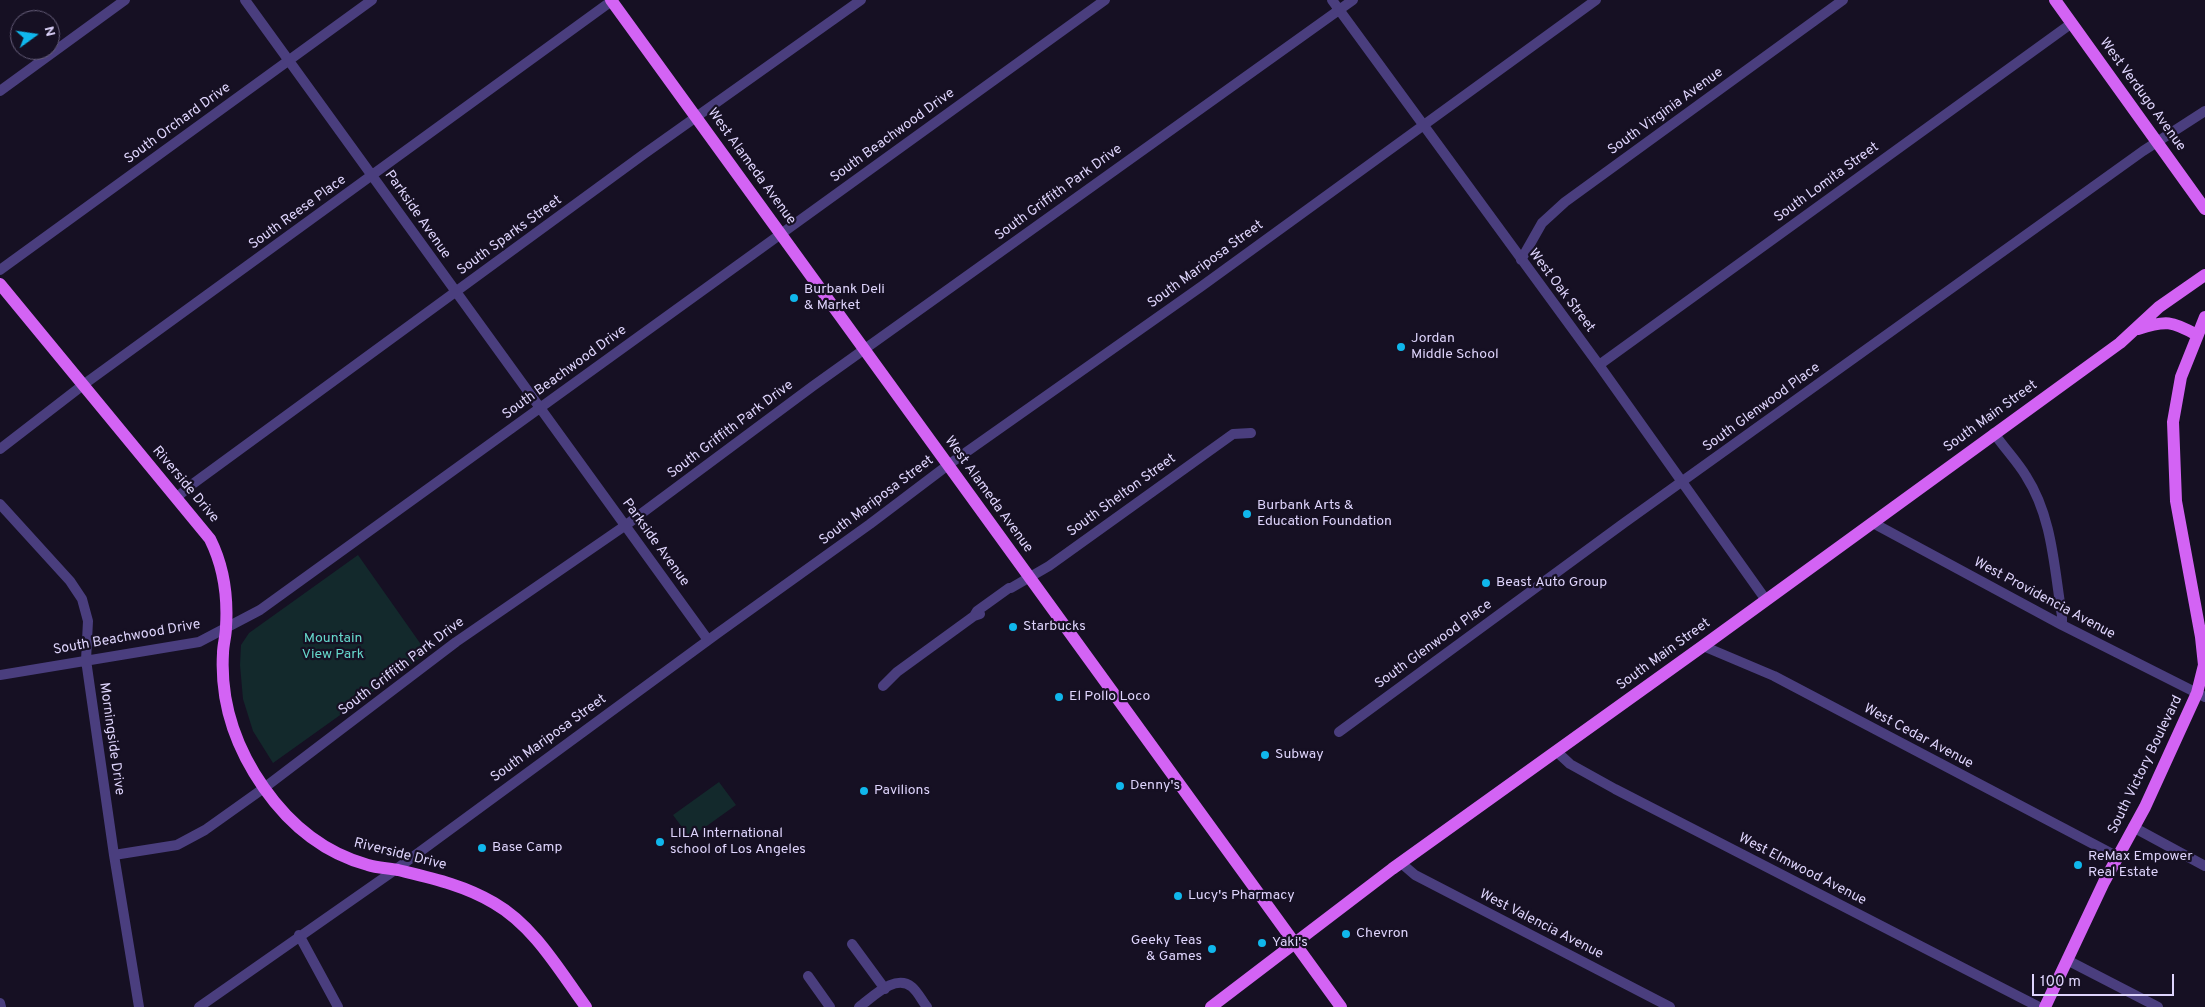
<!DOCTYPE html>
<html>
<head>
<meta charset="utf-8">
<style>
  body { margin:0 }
  #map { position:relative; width:2205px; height:1007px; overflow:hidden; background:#161023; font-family:Overpass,sans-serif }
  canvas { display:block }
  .north { position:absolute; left:10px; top:10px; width:50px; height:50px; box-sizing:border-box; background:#161023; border:1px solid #665e7a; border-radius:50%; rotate:76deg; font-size:14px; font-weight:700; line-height:20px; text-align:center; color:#ded4fc }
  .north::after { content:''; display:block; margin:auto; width:18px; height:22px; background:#10b7ec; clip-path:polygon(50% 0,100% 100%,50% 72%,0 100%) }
  .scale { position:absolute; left:2032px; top:974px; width:142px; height:22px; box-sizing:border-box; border:2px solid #ded4fc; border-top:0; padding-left:6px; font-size:15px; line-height:18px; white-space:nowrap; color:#ded4fc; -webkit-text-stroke:4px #161023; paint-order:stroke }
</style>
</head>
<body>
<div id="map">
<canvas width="2205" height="1007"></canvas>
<div class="north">N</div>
<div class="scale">100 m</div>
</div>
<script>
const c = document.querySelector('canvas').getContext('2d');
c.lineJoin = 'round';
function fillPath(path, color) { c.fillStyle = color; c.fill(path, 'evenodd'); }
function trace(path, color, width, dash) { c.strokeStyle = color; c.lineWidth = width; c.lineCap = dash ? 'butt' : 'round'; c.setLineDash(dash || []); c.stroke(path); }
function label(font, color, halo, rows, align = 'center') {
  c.font = font + ' Overpass,sans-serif'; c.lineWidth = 4.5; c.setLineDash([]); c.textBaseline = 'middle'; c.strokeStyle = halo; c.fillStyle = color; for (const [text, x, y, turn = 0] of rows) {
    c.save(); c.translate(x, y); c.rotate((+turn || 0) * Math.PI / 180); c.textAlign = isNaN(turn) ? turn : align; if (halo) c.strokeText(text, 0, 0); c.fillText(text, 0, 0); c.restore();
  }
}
fillPath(new Path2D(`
  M358,555L427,653L273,763L253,731L243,699L240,665L241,645L249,633Z
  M719,782L736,805L690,838L673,815Z`), '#13292c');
trace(new Path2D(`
  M245,0L708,640
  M1332,0L1599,365L1766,600
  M0,91L125,0
  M1521,260L1542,223L1565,202L1843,0
  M0,270L372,0
  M1599,365L2072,23
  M1994,433C2004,448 2017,461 2026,476C2053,518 2054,569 2062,616V625
  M0,449L83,385L613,0
  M177,497L194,483L644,154L861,0
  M0,504L70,581L82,599L88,621L86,660L114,855L139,1007
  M1873,523L2062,625L2205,697
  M974,616L977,611L1009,588H1011L1049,566L1233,434L1251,433
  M1703,646L1774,676L2118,857
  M0,675L199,642L260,610L1105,0
  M883,686L897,672L974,616L980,614
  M1339,732L1624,523L2143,151L2205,111
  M1556,751L1570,764L1615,789L2039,1007
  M2133,827L2205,866
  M114,855L177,845L205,830L264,788L456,642L626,525L813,386L1353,0
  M1401,863L1415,875L1670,1007
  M299,935L338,1007
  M852,944L885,989
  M2067,960L2158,1007
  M808,976L830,1007
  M0,1003L1,1007
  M199,1007L395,870L718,633L870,524L948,465L1202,286L1596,0
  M859,1007C873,997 895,973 912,987C918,992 922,1001 927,1007`), '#4a3e7e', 10);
trace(new Path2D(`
  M611,0L1341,1007
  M2055,0L2205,209
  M0,284L210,539C224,567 228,596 226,627C226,636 223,645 223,653C220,703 236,748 264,788C290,825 324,853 368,865C377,868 388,868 398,870C431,878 464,885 494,903C534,926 559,970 586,1007
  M2138,329C2166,320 2172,321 2197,335
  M1211,1007L1392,869L1703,646L2120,343L2159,307L2205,275
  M2045,1007L2104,882L2145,807L2197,693L2204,665L2201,637L2176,501L2173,422L2181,377L2205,317`), '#d363f4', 12);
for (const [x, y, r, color] of [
  [794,298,5,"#10b7ec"],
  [1401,347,5,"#10b7ec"],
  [1247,514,5,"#10b7ec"],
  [1486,583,5,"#10b7ec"],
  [1013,627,5,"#10b7ec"],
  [1059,697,5,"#10b7ec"],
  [1265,755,5,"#10b7ec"],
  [1120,786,5,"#10b7ec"],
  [864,791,5,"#10b7ec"],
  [660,842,5,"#10b7ec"],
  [482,848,5,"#10b7ec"],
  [2078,865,5,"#10b7ec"],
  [1178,896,5,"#10b7ec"],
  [1346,934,5,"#10b7ec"],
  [1262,943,5,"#10b7ec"],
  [1212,949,5,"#10b7ec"]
]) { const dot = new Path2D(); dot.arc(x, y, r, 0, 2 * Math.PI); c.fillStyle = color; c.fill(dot); trace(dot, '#161023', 2); }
label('14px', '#ded4fc', '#161023', [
  ["West Verdugo Avenue",2142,95,54],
  ["South Virginia Avenue",1666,112,-36],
  ["South Orchard Drive",178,124,-36],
  ["South Beachwood Drive",893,136,-36],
  ["West Alameda Avenue",751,167,54],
  ["South Lomita Street",1827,183,-36],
  ["South Griffith Park Drive",1059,193,-36],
  ["South Reese Place",298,213,-36],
  ["Parkside Avenue",417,215,55],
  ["South Sparks Street",510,236,-36],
  ["South Mariposa Street",1206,265,-36],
  ["West Oak Street",1561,291,53],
  ["South Beachwood Drive",565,373,-36],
  ["South Glenwood Place",1762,408,-36],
  ["South Main Street",1991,417,-36],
  ["South Griffith Park Drive",731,430,-37],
  ["Riverside Drive",185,485,50],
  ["West Alameda Avenue",988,495,54],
  ["South Shelton Street",1122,496,-36],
  ["South Mariposa Street",877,501,-37],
  ["Parkside Avenue",655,543,54],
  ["West Providencia Avenue",2044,599,28],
  ["South Beachwood Drive",127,638,-10],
  ["South Glenwood Place",1434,645,-36],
  ["South Main Street",1664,655,-36],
  ["South Griffith Park Drive",402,667,-37],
  ["West Cedar Avenue",1918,737,28],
  ["Morningside Drive",111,739,82],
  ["South Mariposa Street",549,739,-36],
  ["South Victory Boulevard",2146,765,-64],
  ["Riverside Drive",400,855,14],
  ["West Elmwood Avenue",1802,870,27],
  ["West Valencia Avenue",1541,925,27]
]);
label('14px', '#ded4fc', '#161023', [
  ["Burbank Deli",804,290],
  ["& Market",804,306],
  ["Jordan",1411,339],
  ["Middle School",1411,355],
  ["Burbank Arts &",1257,506],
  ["Education Foundation",1257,522],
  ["Beast Auto Group",1496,583],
  ["Starbucks",1023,627],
  ["El Pollo Loco",1069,697],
  ["Subway",1275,755],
  ["Denny's",1130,786],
  ["Pavilions",874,791],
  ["LILA International",670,834],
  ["school of Los Angeles",670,850],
  ["Base Camp",492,848],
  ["ReMax Empower",2088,857],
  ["Real Estate",2088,873],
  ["Lucy's Pharmacy",1188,896],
  ["Chevron",1356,934],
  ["Geeky Teas",1202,941,"right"],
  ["& Games",1202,957,"right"],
  ["Yaki's",1272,943]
], 'left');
label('14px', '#65d7cb', '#161023', [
  ["Mountain",333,639],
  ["View Park",333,655]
]);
</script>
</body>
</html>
